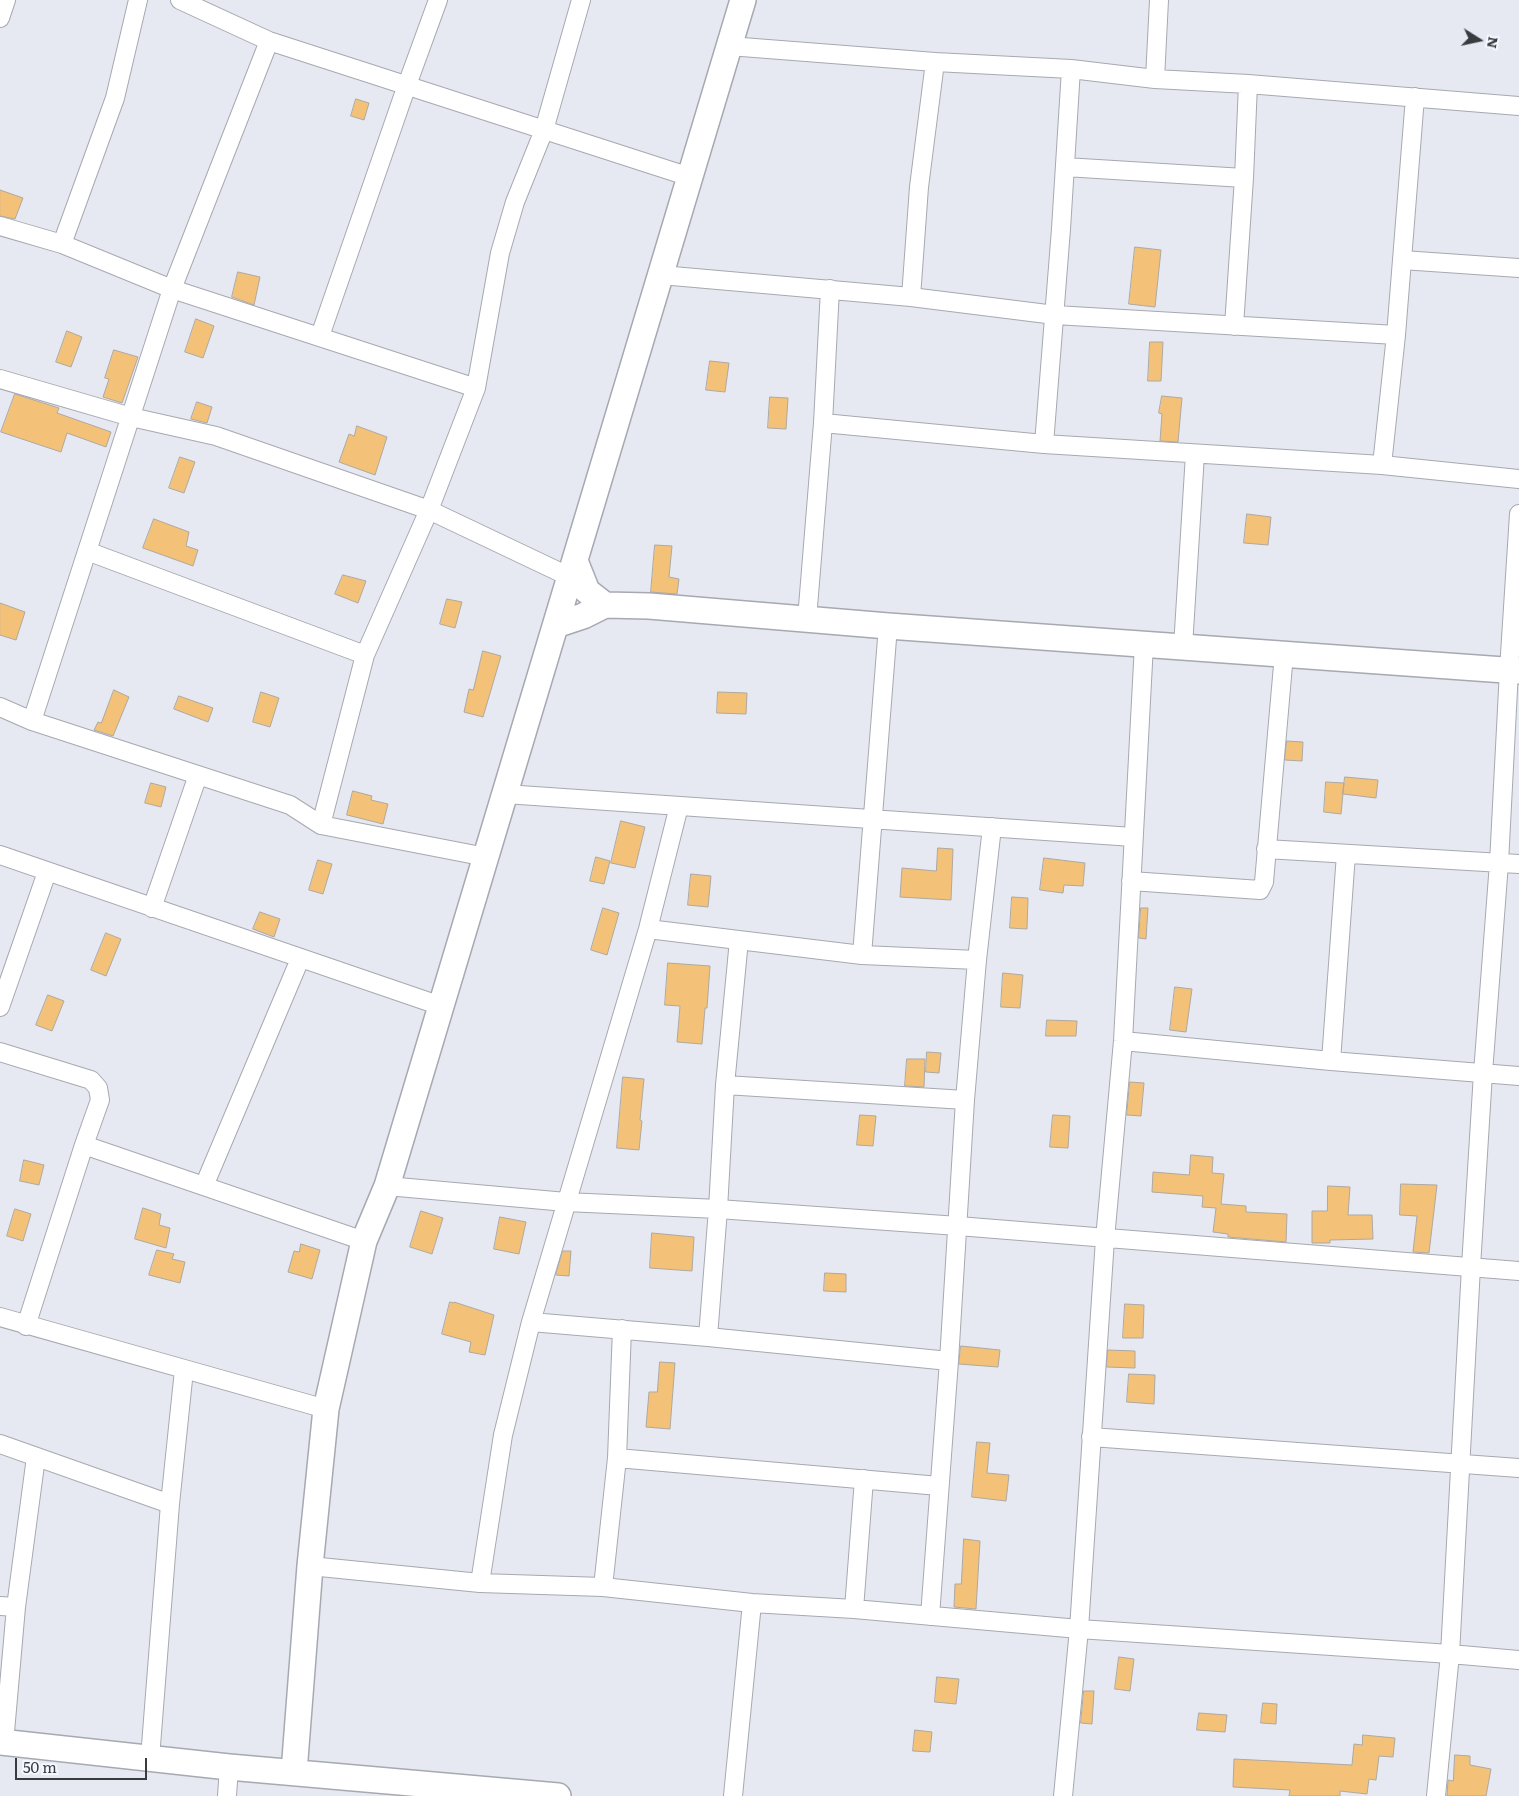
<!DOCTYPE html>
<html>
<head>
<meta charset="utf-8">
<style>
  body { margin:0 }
  #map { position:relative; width:1519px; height:1796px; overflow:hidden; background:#e6e9f1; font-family:Literata,serif }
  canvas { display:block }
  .north { position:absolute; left:1454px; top:15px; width:50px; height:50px; -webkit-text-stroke:4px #f3f7ff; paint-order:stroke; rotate:100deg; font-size:14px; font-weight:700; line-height:20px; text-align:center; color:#3a3b3e }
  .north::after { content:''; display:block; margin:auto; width:18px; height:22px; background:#3a3b3e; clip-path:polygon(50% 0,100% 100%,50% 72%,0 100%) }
  .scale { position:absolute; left:15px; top:1758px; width:132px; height:22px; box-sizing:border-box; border:2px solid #3a3b3e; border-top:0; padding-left:6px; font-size:15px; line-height:18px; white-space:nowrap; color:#3a3b3e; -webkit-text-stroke:4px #f3f7ff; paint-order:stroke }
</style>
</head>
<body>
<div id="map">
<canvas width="1519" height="1796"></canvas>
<div class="north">N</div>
<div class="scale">50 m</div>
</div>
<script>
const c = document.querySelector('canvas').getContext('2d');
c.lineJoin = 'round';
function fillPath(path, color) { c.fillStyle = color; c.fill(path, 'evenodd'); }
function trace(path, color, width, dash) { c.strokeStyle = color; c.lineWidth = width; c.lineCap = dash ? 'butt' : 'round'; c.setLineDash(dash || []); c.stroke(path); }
const building = new Path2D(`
  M356,99L369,103L364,120L351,116Z
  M0,190L23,198L15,219L0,216Z
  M1135,247L1161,250L1155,307L1129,304Z
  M238,272L260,277L254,305L232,297Z
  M196,319L214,326L203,358L185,352Z
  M67,331L82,337L71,367L56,362Z
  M1150,342H1163L1161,381H1148Z
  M114,350L138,357L122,403L103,397L109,379L105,378Z
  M710,361L729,363L725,392L706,390Z
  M15,394L59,408L57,413L111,432L106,447L67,433L61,452L1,432Z
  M1162,396L1182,398L1178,442L1160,441L1162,414L1159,413Z
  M770,397L788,398L786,429L768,428Z
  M197,402L212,407L207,423L191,419Z
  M357,426L387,437L375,475L339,462L349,434L354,436Z
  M180,457L195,462L184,493L169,488Z
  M1247,514L1271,517L1268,545L1244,543Z
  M154,519L189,532L186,546L198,550L193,566L143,548Z
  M655,545L672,546L669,577L679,579L677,594L651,592Z
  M343,575L366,581L358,603L335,594Z
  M447,599L462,602L455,628L440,624Z
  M0,603L25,612L16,640L0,635Z
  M483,651L501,656L483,717L464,712L469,689L473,690Z
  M114,690L129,697L113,736L94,730L98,722L101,723Z
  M261,692L279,698L270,727L253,722Z
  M718,692L747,693L746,714L717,713Z
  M179,696L213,708L208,722L174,709Z
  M1287,741L1303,742L1302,761L1285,760Z
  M1345,777L1378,780L1376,798L1343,794Z
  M1326,782L1344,783L1341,814L1324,812Z
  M151,783L166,787L161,807L145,803Z
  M353,791L372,796L371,800L388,804L383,824L347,815Z
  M621,821L645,827L635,868L611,863Z
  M938,848L953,849L951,900L900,897L902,868L936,871Z
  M596,857L610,861L604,884L590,881Z
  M1044,858L1085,863L1083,886L1064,885L1063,893L1040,890Z
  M318,860L332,864L323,894L309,890Z
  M691,874L711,876L708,907L688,905Z
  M1012,897L1028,898L1027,929L1010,928Z
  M603,908L619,913L607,955L591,950Z
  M1141,908H1148L1146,939L1139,938Z
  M260,912L280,919L274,937L253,929Z
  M106,933L121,939L106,976L91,970Z
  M668,963L710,966L707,1008H705L702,1044L677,1042L680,1006L665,1005Z
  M1003,973L1023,975L1020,1008L1001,1007Z
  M1175,987L1192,989L1186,1032L1170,1030Z
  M48,995L64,1001L52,1031L36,1025Z
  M1047,1020L1077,1021L1076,1036H1046Z
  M927,1052L941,1053L939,1073L926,1072Z
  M907,1059H925L924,1087L905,1086Z
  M623,1077L644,1079L640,1120L642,1121L639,1150L617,1148Z
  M1130,1082L1144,1083L1141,1116L1127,1115Z
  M860,1115L876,1116L873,1146L857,1145Z
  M1053,1115L1070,1116L1068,1148L1050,1147Z
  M1191,1155L1213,1157L1212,1173L1224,1174L1221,1204L1246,1206V1212L1287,1214L1286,1242L1228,1237V1234L1213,1232L1216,1208L1202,1207L1203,1196L1152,1192L1153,1172L1189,1175Z
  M24,1160L44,1165L39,1185L20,1181Z
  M1401,1184L1437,1185L1429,1253L1413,1252L1417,1216L1400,1215Z
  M1328,1186L1350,1187L1348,1215H1372L1373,1239L1330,1240V1243H1312V1211H1327Z
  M143,1208L161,1214L159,1225L170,1228L166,1248L135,1239Z
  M15,1209L31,1214L23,1241L7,1236Z
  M421,1211L443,1218L432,1254L410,1247Z
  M500,1217L526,1222L519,1254L494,1249Z
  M652,1233L694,1237L692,1271L650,1268Z
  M301,1244L320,1250L312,1279L288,1272L294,1251L299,1252Z
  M157,1250L174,1254L172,1259L185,1262L180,1283L149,1275Z
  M563,1251H571L569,1276L556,1275Z
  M825,1273L846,1274V1292L824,1291Z
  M450,1302L454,1303V1302L494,1315L485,1355L469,1352L471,1342L442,1334Z
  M1125,1304L1144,1305L1143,1338H1123Z
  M961,1346L1000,1350L998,1367L959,1364Z
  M1108,1350L1135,1351V1368L1107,1367Z
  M660,1362L675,1363L670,1429L646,1427L649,1392H657Z
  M1129,1374L1155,1375L1154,1404L1127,1402Z
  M977,1442L990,1443L987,1473L1009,1475L1006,1501L972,1497Z
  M964,1539L980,1541L976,1609L954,1607L955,1584H961Z
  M1119,1657L1134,1659L1130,1691L1115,1689Z
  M937,1677L959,1679L956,1704L935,1702Z
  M1084,1691H1094L1092,1724L1081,1723Z
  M1263,1703L1277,1704L1276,1724L1261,1723Z
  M1199,1713L1227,1715L1225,1732L1197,1730Z
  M915,1730L932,1732L930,1752L913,1751Z
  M1363,1735L1395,1738L1393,1757L1379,1756L1376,1780L1369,1779L1367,1794L1340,1791V1796H1289L1290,1790L1233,1787L1234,1759L1352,1765L1354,1744L1362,1745Z
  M1455,1755L1470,1756V1765L1491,1769L1486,1796H1447L1448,1780L1453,1781Z`);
fillPath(building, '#f3c278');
trace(building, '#ada8a1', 1);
const street = new Path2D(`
  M180,0L269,41L690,177
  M0,18L6,0
  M729,46L935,62L1071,69L1155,79L1248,84L1519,106
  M1155,79L1159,0
  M1065,167L1244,178
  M0,226L62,244L172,289L476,388
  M62,244L115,98L138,0
  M1402,260L1519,268
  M661,275L911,297L1055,315L1396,335
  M911,297L919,187L935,62
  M1234,326L1244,178L1248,84
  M320,336L407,85L438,0
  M0,379L131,417L216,436L429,510L570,577
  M823,423L1044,444L1382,465L1519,479
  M1044,444L1061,229L1071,69
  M1382,465L1396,335L1415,97
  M87,551L365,655
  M807,619L823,423L830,289
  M1183,647L1195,454
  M0,707L32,721L172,289L269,41
  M32,721L290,805L321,825L486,857
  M505,794L1133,837
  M321,825L365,655L429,510L476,388L500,253L515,202L544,130L581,0
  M1266,849L1519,864
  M0,855L441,1006
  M1131,881L1260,890L1264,882L1284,654
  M152,908L198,775
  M648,929L862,955L977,960
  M862,955L888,626
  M0,1007L47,872
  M1123,1041L1331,1061L1519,1076
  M0,1052L91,1080L98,1088L100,1100L84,1145L26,1326
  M1331,1061L1346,854
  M725,1085L965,1100
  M84,1145L364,1241
  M204,1186L300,959
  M387,1186L566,1202L718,1209L958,1226L1519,1271
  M0,1317L326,1409
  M531,1322L708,1337L949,1361
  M708,1337L718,1209L725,1085L739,940
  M1091,1437L1519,1468
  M0,1444L170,1504
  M617,1458L939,1486
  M310,1566L480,1583L603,1587L752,1603L854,1609L1079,1629L1450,1654L1519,1660
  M480,1583L503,1435L531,1322L648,929L679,806
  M603,1587L617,1458L622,1329
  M0,1606L16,1607
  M854,1609L864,1479
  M930,1616L949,1361L965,1100L977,960L992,827
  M4,1743L16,1607L36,1457
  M150,1758L170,1504L184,1370
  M227,1796L229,1767
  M733,1796L752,1603
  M1063,1796L1079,1629L1105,1239L1123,1041L1144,644
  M1436,1796L1450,1654L1471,1267L1483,1073L1499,863L1509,670L1519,514`);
const secondary = new Path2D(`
  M575,561L587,591L605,605
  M556,625L583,616L605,605L649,606L888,626L1519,671
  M0,1742L229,1767L558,1796
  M294,1772L310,1566L326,1409L364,1241L387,1186L743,0`);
trace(street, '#a6a9b1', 20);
trace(secondary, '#a6a9b1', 28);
trace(street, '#fff', 18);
trace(secondary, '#fff', 25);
</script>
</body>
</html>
